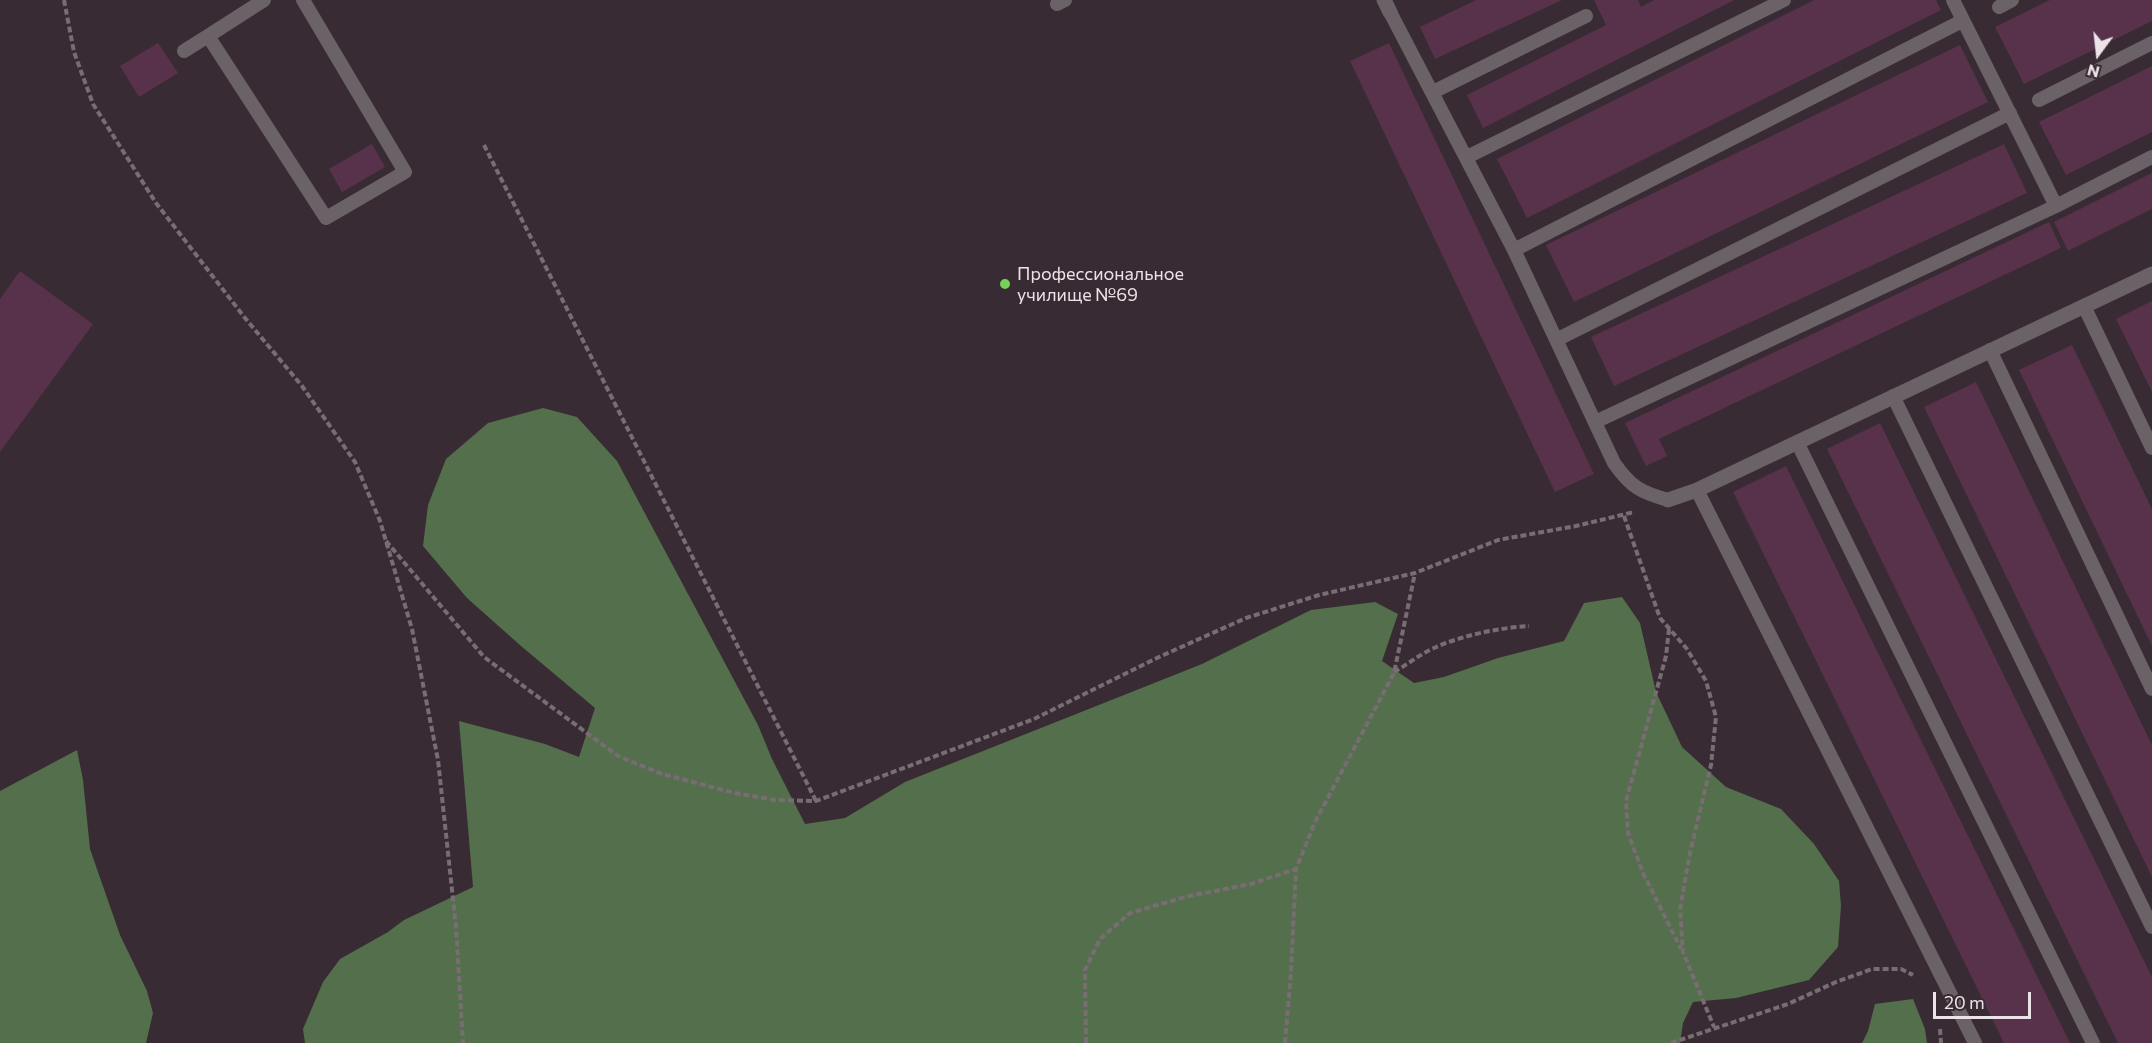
<!DOCTYPE html>
<html>
<head>
<meta charset="utf-8">
<style>
  body { margin:0 }
  #map { position:relative; width:2152px; height:1043px; overflow:hidden; background:#392b33; font-family:Commissioner,sans-serif }
  canvas { display:block }
  .north { position:absolute; left:2068px; top:24px; width:60px; height:60px; -webkit-text-stroke:4px #392b33; paint-order:stroke; rotate:195deg; font-size:16px; font-weight:700; line-height:24px; text-align:center; color:#ece3e8 }
  .north::after { content:''; display:block; margin:auto; width:21px; height:27px; background:#ece3e8; clip-path:polygon(50% 0,100% 100%,50% 72%,0 100%) }
  .scale { position:absolute; left:1933px; top:992px; width:98px; height:27px; box-sizing:border-box; border:3px solid #ece3e8; border-top:0; padding-left:8px; font-size:18px; line-height:21px; white-space:nowrap; color:#ece3e8; -webkit-text-stroke:4px #392b33; paint-order:stroke }
</style>
</head>
<body>
<div id="map">
<canvas width="2152" height="1043"></canvas>
<div class="north">N</div>
<div class="scale">20 m</div>
</div>
<script>
const c = document.querySelector('canvas').getContext('2d');
c.lineJoin = 'round';
function fillPath(path, color) { c.fillStyle = color; c.fill(path, 'evenodd'); }
function trace(path, color, width, dash) { c.strokeStyle = color; c.lineWidth = width; c.lineCap = dash ? 'butt' : 'round'; c.setLineDash(dash || []); c.stroke(path); }
function label(font, color, halo, rows, align = 'center') {
  c.font = font + ' Commissioner,sans-serif'; c.lineWidth = 4.5; c.setLineDash([]); c.textBaseline = 'middle'; c.strokeStyle = halo; c.fillStyle = color; for (const [text, x, y, turn = 0] of rows) {
    c.save(); c.translate(x, y); c.rotate((+turn || 0) * Math.PI / 180); c.textAlign = isNaN(turn) ? turn : align; if (halo) c.strokeText(text, 0, 0); c.fillText(text, 0, 0); c.restore();
  }
}
fillPath(new Path2D(`
  M543,408L577,417L617,461L758,725L772,759L805,824L845,818L905,782L1202,664L1311,610L1375,602L1398,614L1382,661L1414,683L1444,677L1498,658L1564,641L1584,603L1622,597L1640,623L1656,692L1682,747L1726,787L1781,809L1814,844L1839,881L1841,906L1838,947L1809,980L1736,998L1693,1002L1683,1023L1680,1043H305L303,1029L323,982L340,959L388,932L404,920L473,887L459,721L545,744L579,757L595,708L521,646L467,598L423,546L428,505L446,459L488,423Z
  M77,750L83,780L90,849L120,935L147,991L153,1013L146,1043H0V791Z
  M1913,999L1925,1029L1927,1043H1862L1868,1031L1875,1004Z`), '#536f4b');
fillPath(new Path2D(`
  M1476,0H1562L1435,59L1420,27Z
  M1594,0H1638L1641,7L1654,0H1734L1483,128L1467,95L1606,25Z
  M1814,0H1936L1941,10L1527,218L1497,159Z
  M2050,0H2152V21L2024,84L1995,27Z
  M158,43L178,73L139,97L120,66Z
  M1389,43L1594,474L1555,492L1350,61Z
  M1960,45L1988,102L1574,302L1546,245Z
  M2152,66V132L2066,175L2039,122Z
  M372,144L385,167L342,192L329,169Z
  M2004,144L2027,193L1614,386L1591,337Z
  M2152,173V209L2068,251L2054,222Z
  M2049,222L2061,248L1659,439L1667,456L1646,466L1625,423Z
  M20,271L93,324L0,452V299Z
  M2152,301V392L2116,319Z
  M2072,345L2152,509V646L2019,370Z
  M1976,382L2152,745V877L1924,407Z
  M1880,423L2152,977V1043H2118L1827,449Z
  M1786,466L2070,1043H2004L1733,492Z`), '#58324a');
trace(new Path2D(`
  M64,0L74,52L93,104L156,203L245,318L302,386L355,462L380,521L412,629L438,760L456,927L463,1043
  M484,145L816,801
  M1624,516L1660,618L1687,649L1706,681L1716,717L1711,765L1690,853L1680,909L1683,952L1714,1027
  M386,541L484,657L618,756L662,774L735,793L775,800L816,801L1034,719L1159,657L1246,618L1319,595L1415,573L1498,540L1576,526L1634,512
  M1669,629L1666,656L1626,801L1628,833L1643,873L1681,949
  M1394,672C1407,665 1420,654 1434,648C1463,635 1498,628 1529,626
  M1940,1029L1941,1043
  M1086,1043L1085,970L1100,939L1130,913L1189,896L1251,884L1296,869
  M1285,1043L1291,972L1296,869L1315,822L1394,673L1415,573
  M1671,1043L1788,1004L1836,982L1872,969H1901L1913,975`), '#796d74', 4, [6, 3]);
trace(new Path2D(`
  M264,0L208,36L326,218L405,172L303,0
  M1953,0L2056,206
  M1057,4L1065,0
  M1999,7L2012,0
  M1390,12L1514,250L1614,463C1631,487 1640,492 1668,500
  M184,51L208,36
  M1433,92L1586,16
  M2039,100L2152,43
  M1467,157L1784,0
  M1514,250L1962,21
  M2084,306L2152,448
  M1558,339L2010,113
  M1990,350L2152,689
  M1893,396L2152,927
  M1595,422L2056,206L2152,157
  M1797,442L2093,1043
  M1697,490L1975,1043`), '#6a6266', 14);
trace(new Path2D(`
  M1384,0L1390,12
  M1668,500L1697,490L2152,274`), '#6a6266', 15);
for (const [x, y, r, color] of [
  [1005,284,6,"#77d259"]
]) { const dot = new Path2D(); dot.arc(x, y, r, 0, 2 * Math.PI); c.fillStyle = color; c.fill(dot); trace(dot, '#392b33', 2); }
label('18px', '#ece3e8', '#392b33', [
  ["Профессиональное",1017,274],
  ["училище №69",1017,295]
], 'left');
</script>
</body>
</html>
